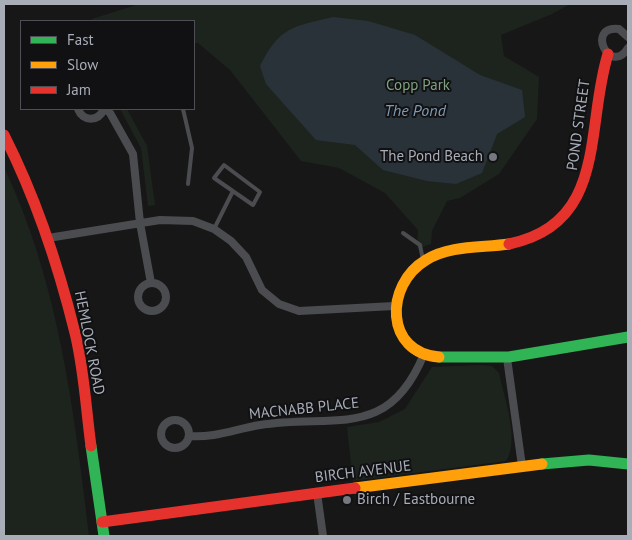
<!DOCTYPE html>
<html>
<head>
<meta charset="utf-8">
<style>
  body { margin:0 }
  #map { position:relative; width:632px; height:540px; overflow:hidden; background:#171717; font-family:"PT Sans",sans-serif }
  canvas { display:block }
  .frame { position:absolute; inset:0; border:5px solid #a8adb8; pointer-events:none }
  .legend { position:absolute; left:20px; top:20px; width:175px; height:90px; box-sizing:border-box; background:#111113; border:1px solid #4d4f55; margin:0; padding:6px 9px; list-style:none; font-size:15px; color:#a8adb8 }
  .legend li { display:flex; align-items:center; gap:10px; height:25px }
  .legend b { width:25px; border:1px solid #4d4f55 }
</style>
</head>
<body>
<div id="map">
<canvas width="632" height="540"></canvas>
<div class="frame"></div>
<ul class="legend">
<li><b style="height:6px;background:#30b455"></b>Fast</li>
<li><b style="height:6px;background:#ff9f0a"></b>Slow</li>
<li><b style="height:6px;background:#e5322d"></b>Jam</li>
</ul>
</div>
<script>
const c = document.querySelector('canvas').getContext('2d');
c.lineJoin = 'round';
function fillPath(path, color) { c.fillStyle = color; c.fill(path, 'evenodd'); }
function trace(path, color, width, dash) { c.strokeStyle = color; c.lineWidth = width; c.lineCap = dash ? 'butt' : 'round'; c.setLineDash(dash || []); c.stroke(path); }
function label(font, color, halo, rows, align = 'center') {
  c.font = font + ' "PT Sans",sans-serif'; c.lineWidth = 4; c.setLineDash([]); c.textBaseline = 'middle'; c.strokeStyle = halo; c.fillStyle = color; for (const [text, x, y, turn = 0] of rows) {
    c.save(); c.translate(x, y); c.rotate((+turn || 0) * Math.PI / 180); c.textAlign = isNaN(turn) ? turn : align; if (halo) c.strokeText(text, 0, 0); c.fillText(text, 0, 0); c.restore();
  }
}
fillPath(new Path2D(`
  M139,4H570L552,14L501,35L504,56L539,77L537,119L499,174L460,198L447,201L432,231L431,244L417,249L418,230L385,193L339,168L301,161L230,70L198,43H194V21H92V19Z
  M120,109H127L147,146L155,205L148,206L141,148Z
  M4,167C59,284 74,410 89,536H4Z
  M480,365L492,366L499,373C504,397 520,441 506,461L353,481L347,427L379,422L405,409L432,367Z`), '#1d241e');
fillPath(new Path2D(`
  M333,17L368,21L415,35L480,75L522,90L525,117L497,134L482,173L456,184L427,181L383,170L355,145L316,140L266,84L260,66C280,26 293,27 333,17Z`), '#2a3239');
trace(new Path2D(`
  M183,109L192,148L188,184
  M224,165L260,192L253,205L214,178Z
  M214,229L233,191
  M403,233L420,245L423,260`), '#4b4c50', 4);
trace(new Path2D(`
  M628,37L619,29C585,25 610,77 628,48
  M78,109C83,122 98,122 104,109
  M105,109L110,113L133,154L140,223L151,283
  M48,238L160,220L193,221L214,229L231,241L246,257L262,290L279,304L299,311L394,306
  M138 297a14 14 0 1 1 28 0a14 14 0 1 1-28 0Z
  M507,358L522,466
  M161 434a14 14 0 1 1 28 0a14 14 0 1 1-28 0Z
  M189,436C215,438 235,429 260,425C334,413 388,442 424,354
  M317,493L323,536`), '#4b4c50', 8);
trace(new Path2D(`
  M439,357H509L628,337
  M91,446L104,536
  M542,464L589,460L628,464`), '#30b455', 11);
trace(new Path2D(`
  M439,357C385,353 384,285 426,260C450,245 482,248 509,244
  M355,488L542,464`), '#ff9f0a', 11);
trace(new Path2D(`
  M4,135C36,198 58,264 75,333C84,369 86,409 91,446
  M509,244C608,224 585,127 608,54
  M102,522L355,488`), '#e5322d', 11);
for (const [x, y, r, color] of [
  [493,157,5,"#757880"],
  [347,500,5,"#757880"]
]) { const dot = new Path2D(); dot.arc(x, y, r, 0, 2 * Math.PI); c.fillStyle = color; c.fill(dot); trace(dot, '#111113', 2); }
label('15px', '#7fa381', '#111113', [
  ["Copp Park",418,86]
]);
label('15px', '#a8adb8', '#111113', [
  ["POND STREET",579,125,-82],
  ["HEMLOCK ROAD",89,343,79],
  ["MACNABB PLACE",304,409,-6],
  ["BIRCH AVENUE",363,472,-7]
]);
label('15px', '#a8adb8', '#111113', [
  ["The Pond Beach",483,157],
  ["Birch / Eastbourne",357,500,"left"]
], 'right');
label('italic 16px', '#7f9bb3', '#111113', [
  ["The Pond",415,111]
]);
</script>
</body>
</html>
